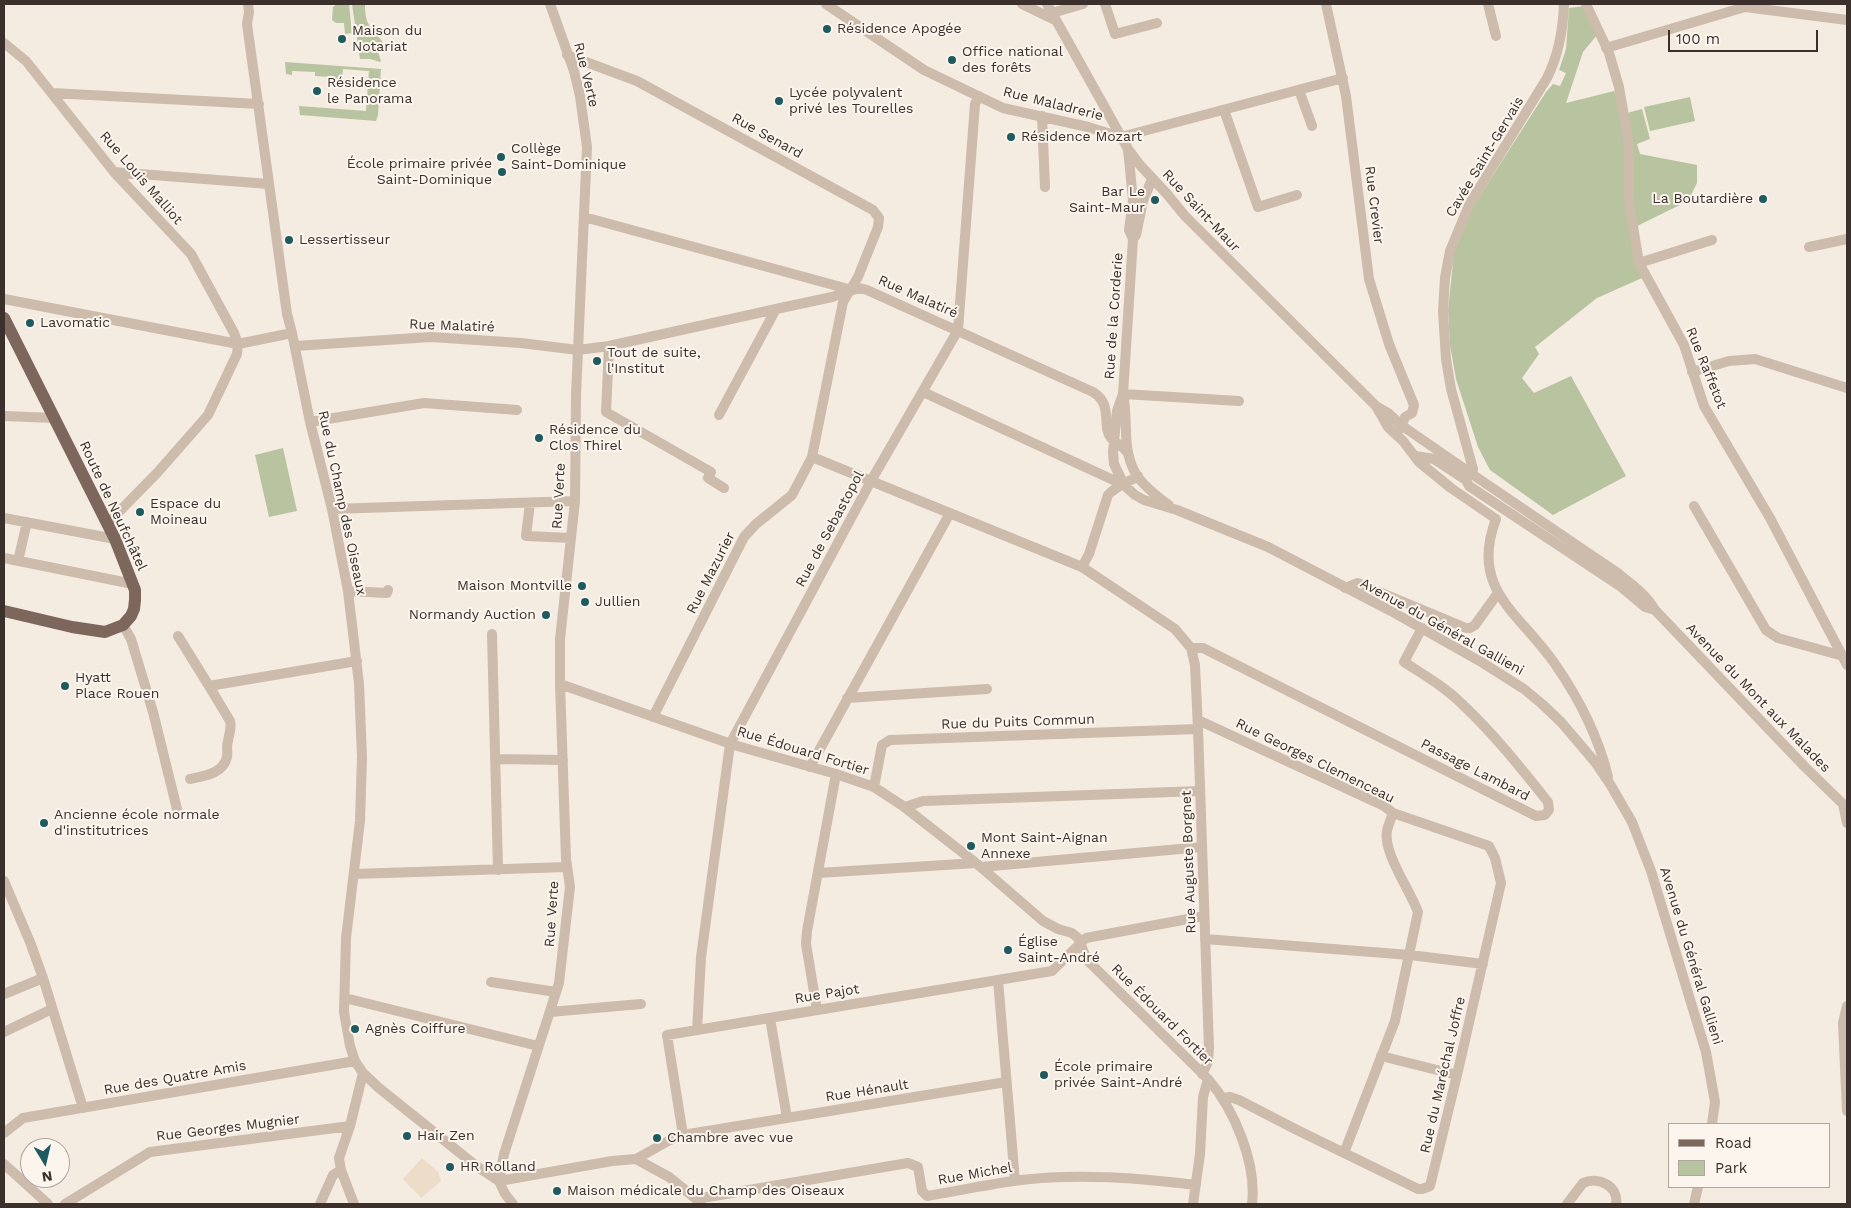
<!DOCTYPE html>
<html>
<head>
<meta charset="utf-8">
<style>
  body { margin:0 }
  #map { position:relative; width:1851px; height:1208px; overflow:hidden; background:#f4ebe1; font-family:"Work Sans",sans-serif }
  canvas { display:block }
  .frame { position:absolute; inset:0; border:5px solid #3b302b; pointer-events:none }
  .legend { position:absolute; left:1668px; top:1123px; width:162px; height:65px; box-sizing:border-box; background:#fbf5ee; border:1px solid #aea6a0; margin:0; padding:6px 9px; list-style:none; font-size:15px; color:#3b302b }
  .legend li { display:flex; align-items:center; gap:10px; height:25px }
  .legend b { width:25px; border:1px solid #aea6a0 }
  .north { position:absolute; left:20px; top:1138px; width:50px; height:50px; box-sizing:border-box; background:#fbf5ee; border:1px solid #aea6a0; border-radius:50%; rotate:171deg; font-size:14px; font-weight:700; line-height:20px; text-align:center; color:#3b302b }
  .north::after { content:''; display:block; margin:auto; width:18px; height:22px; background:#1f5a5e; clip-path:polygon(50% 0,100% 100%,50% 72%,0 100%) }
  .scale { position:absolute; left:1668px; top:30px; width:150px; height:22px; box-sizing:border-box; border:2px solid #3b302b; border-top:0; padding-left:6px; font-size:15px; line-height:18px; white-space:nowrap; color:#3b302b; -webkit-text-stroke:4px #fbf5ee; paint-order:stroke }
</style>
</head>
<body>
<div id="map">
<canvas width="1851" height="1208"></canvas>
<div class="frame"></div>
<ul class="legend">
<li><b style="height:6px;background:#7d675c"></b>Road</li>
<li><b style="height:14px;background:#b8c4a0"></b>Park</li>
</ul>
<div class="north">N</div>
<div class="scale">100 m</div>
</div>
<script>
const c = document.querySelector('canvas').getContext('2d');
c.lineJoin = 'round';
function fillPath(path, color) { c.fillStyle = color; c.fill(path, 'evenodd'); }
function trace(path, color, width, dash) { c.strokeStyle = color; c.lineWidth = width; c.lineCap = dash ? 'butt' : 'round'; c.setLineDash(dash || []); c.stroke(path); }
function label(font, color, halo, rows, align = 'center') {
  c.font = font + ' "Work Sans",sans-serif'; c.lineWidth = 4; c.setLineDash([]); c.textBaseline = 'middle'; c.strokeStyle = halo; c.fillStyle = color; for (const [text, x, y, turn = 0] of rows) {
    c.save(); c.translate(x, y); c.rotate((+turn || 0) * Math.PI / 180); c.textAlign = isNaN(turn) ? turn : align; if (halo) c.strokeText(text, 0, 0); c.fillText(text, 0, 0); c.restore();
  }
}
fillPath(new Path2D(`
  M337,4H349L352,33L345,34L344,23H336L332,20L333,7Z
  M352,4H365C365,29 372,25 383,43L378,52L381,61L380,62L370,59H360Z
  M1584,6L1597,35L1583,52L1566,103L1614,91L1627,113L1642,109L1650,139L1637,144L1640,154L1697,165V183L1688,201L1631,229L1642,278L1597,298L1535,347L1539,354L1522,378L1534,393L1571,376L1626,476L1553,515L1490,470L1478,447L1456,379L1450,345L1448,310L1454,253L1474,205L1546,92L1553,84L1560,86L1566,73L1559,70L1566,49L1569,8Z
  M285,62L381,69L378,115L376,121L300,115L299,106L366,111L369,71L343,69L342,82L332,81V77L315,76V72L292,71V75L286,74Z
  M1690,97L1695,121L1650,131L1644,107Z
  M283,448L297,511L269,517L255,455Z`), '#b8c4a0');
fillPath(new Path2D(`
  M422,1158L438,1172L441,1181L421,1198L403,1179Z`), '#ecdcc8');
trace(new Path2D(`
  M248,4L249,12L247,24L287,314L292,333L310,422L332,509L348,591L359,684L362,757L360,821L346,938L344,1012L350,1046L355,1061L363,1073L379,1088L475,1165L499,1181
  M826,4L924,70L1003,108L1088,127L1121,137
  M1022,4L1055,20
  M1047,4L1128,149L1140,165L1167,194L1185,216L1376,406L1388,413L1401,425L1485,483L1619,574C1632,585 1647,595 1655,610L1804,766L1847,808
  M1105,4L1115,34L1157,23
  M1326,4L1346,96L1369,279L1389,344L1414,405L1412,413L1405,417L1400,429
  M1488,4L1496,36
  M1586,4L1609,53L1619,87L1629,145V202L1639,263L1684,345L1704,406L1770,518L1847,665
  M1052,13L1083,4
  M4,43L26,61L114,172L191,254L234,333L238,344L237,354L208,415L157,473L107,524
  M1606,48L1745,7L1847,20
  M567,55L637,81L873,210L879,218L878,227L858,277L843,302L812,457L792,495L756,524L744,537L653,717
  M1299,90L1312,126
  M52,93L259,104
  M1224,110L1258,207L1297,195
  M1042,116L1045,187
  M1121,137L1343,78
  M1128,149L1133,200L1129,230L1133,239L1123,394L1117,411L1113,452L1114,464L1124,485L1135,495L1144,500L1177,510L1268,547L1391,611L1483,663L1524,689L1542,704L1561,722L1595,762L1610,784L1632,822L1651,871L1706,1052L1715,1102L1712,1124
  M114,172L269,184
  M584,217L852,290
  M1133,239L1136,235L1143,201L1152,179
  M1809,247L1847,239
  M1639,263L1712,240
  M4,299L238,344L292,333
  M295,346L431,337L521,343L578,350L609,346L776,309L832,297L859,288L867,290L1093,392C1114,405 1101,426 1111,438C1115,443 1122,445 1126,451
  M609,346L606,412L711,472L708,478L724,488
  M1692,372L1729,361L1755,359L1847,388
  M923,392L1124,485
  M1123,394L1239,401
  M1123,395C1126,407 1125,417 1126,429C1126,469 1138,483 1169,505
  M1376,406L1388,427L1403,441L1419,462L1451,488L1496,519C1469,590 1520,613 1555,664C1580,700 1598,735 1608,777
  M719,415L776,309
  M4,416L54,418
  M310,422L424,403L517,410
  M1415,456L1434,459L1466,480L1469,486L1620,586L1645,607L1655,610
  M812,457L1082,567L1175,629L1191,648L1195,665L1198,729L1209,1048L1208,1062L1202,1074
  M1472,474L1473,469L1451,389L1446,359L1443,311L1445,278L1450,251L1470,203L1547,78C1559,54 1563,31 1564,4
  M530,503L526,536L571,538
  M1694,506L1766,630L1778,638L1843,656
  M332,509L575,501
  M4,518L115,539
  M4,558L133,584
  M18,561L27,522
  M1082,567L1089,554L1108,495C1116,486 1127,483 1138,476
  M1345,588L1358,583L1466,628H1470L1475,625L1498,593
  M348,591L387,593L388,590
  M123,625L131,639L153,712L178,813
  M492,634L498,870
  M178,636L209,686L357,661
  M1191,648H1203L1536,816L1545,815L1549,810L1548,802C1521,768 1494,734 1462,704C1445,687 1424,675 1404,662L1422,628
  M560,684L734,745L836,774L874,787L903,806L976,863L1043,921L1058,929L1072,933L1078,938L1087,960L1208,1079C1234,1109 1257,1163 1252,1204
  M847,698L987,689
  M1198,720L1384,806L1393,813C1391,819 1388,825 1387,831C1383,853 1410,890 1418,912L1395,1021L1344,1153
  M495,759L563,760
  M810,767L950,513
  M190,779C204,776 223,774 227,757C228,752 226,746 228,741C229,734 232,728 230,721L209,686
  M874,787L882,745L890,740L1198,729
  M1843,804L1847,823
  M905,807L923,801L1200,791
  M981,867L1202,847
  M818,873L976,863
  M354,874L567,867
  M4,881L30,942L43,978L83,1108
  M1205,939L1410,955L1483,964
  M998,980L1015,1181
  M491,982L556,992
  M4,994L43,978
  M345,998L538,1046
  M1847,1006L1843,1023L1847,1111
  M817,1010L806,944L807,931L836,774
  M550,1012L641,1004
  M770,1018L787,1118
  M697,1030L701,957L730,744L871,481L958,330L975,104L979,96
  M4,1032L52,1009
  M1381,1056L1457,1075
  M1223,1098L1230,1097L1239,1100L1295,1129L1418,1189H1422L1430,1186L1457,1075L1501,883L1495,858L1489,846L1393,813
  M4,1133L23,1118L355,1061
  M683,1135L667,1035L1052,971L1086,938L1204,916
  M636,1159L670,1140L683,1135L1006,1082
  M4,1164L48,1204
  M499,1181L504,1154L559,983L570,887L566,859L560,684V639L575,501L576,395L587,147L580,96L574,71L550,4
  M499,1181L612,1161L636,1159L669,1177L700,1202
  M499,1181L505,1194L513,1204
  M696,1199L908,1163L918,1167L922,1191L927,1196C958,1191 989,1184 1021,1180C1079,1173 1138,1178 1196,1185
  M65,1204L150,1152L350,1126
  M320,1204L333,1175L341,1170
  M354,1204L341,1170L339,1158L350,1126L363,1073
  M1193,1204L1200,1154L1203,1097L1208,1079
  M1567,1204L1583,1183C1598,1176 1619,1186 1616,1204
  M1694,1204L1698,1187`), '#cdbbac', 10);
trace(new Path2D(`
  M4,318L115,539L135,590V600L134,609L131,616L123,625L105,632L72,627L4,611`), '#7d675c', 12);
for (const [x, y, r, color] of [
  [827,29,5,"#1f5a5e"],
  [342,39,5,"#1f5a5e"],
  [952,60,5,"#1f5a5e"],
  [317,91,5,"#1f5a5e"],
  [779,101,5,"#1f5a5e"],
  [1011,137,5,"#1f5a5e"],
  [501,157,5,"#1f5a5e"],
  [502,172,5,"#1f5a5e"],
  [1763,199,5,"#1f5a5e"],
  [1155,200,5,"#1f5a5e"],
  [289,240,5,"#1f5a5e"],
  [30,323,5,"#1f5a5e"],
  [597,361,5,"#1f5a5e"],
  [539,438,5,"#1f5a5e"],
  [140,512,5,"#1f5a5e"],
  [582,586,5,"#1f5a5e"],
  [585,602,5,"#1f5a5e"],
  [546,615,5,"#1f5a5e"],
  [65,686,5,"#1f5a5e"],
  [44,823,5,"#1f5a5e"],
  [971,846,5,"#1f5a5e"],
  [1008,950,5,"#1f5a5e"],
  [355,1029,5,"#1f5a5e"],
  [1044,1075,5,"#1f5a5e"],
  [407,1136,5,"#1f5a5e"],
  [657,1138,5,"#1f5a5e"],
  [450,1167,5,"#1f5a5e"],
  [557,1191,5,"#1f5a5e"]
]) { const dot = new Path2D(); dot.arc(x, y, r, 0, 2 * Math.PI); c.fillStyle = color; c.fill(dot); trace(dot, '#fbf5ee', 2); }
label('14px', '#3b302b', '#fbf5ee', [
  ["Résidence Apogée",837,29],
  ["Maison du",352,31],
  ["Notariat",352,47],
  ["Office national",962,52],
  ["des forêts",962,68],
  ["Résidence",327,83],
  ["le Panorama",327,99],
  ["Lycée polyvalent",789,93],
  ["privé les Tourelles",789,109],
  ["Résidence Mozart",1021,137],
  ["Collège",511,149],
  ["Saint-Dominique",511,165],
  ["École primaire privée",492,164,"right"],
  ["Saint-Dominique",492,180,"right"],
  ["Bar Le",1145,192,"right"],
  ["Saint-Maur",1145,208,"right"],
  ["La Boutardière",1753,199,"right"],
  ["Lessertisseur",299,240],
  ["Lavomatic",40,323],
  ["Tout de suite,",607,353],
  ["l'Institut",607,369],
  ["Résidence du",549,430],
  ["Clos Thirel",549,446],
  ["Espace du",150,504],
  ["Moineau",150,520],
  ["Maison Montville",572,586,"right"],
  ["Jullien",595,602],
  ["Normandy Auction",536,615,"right"],
  ["Hyatt",75,678],
  ["Place Rouen",75,694],
  ["Ancienne école normale",54,815],
  ["d'institutrices",54,831],
  ["Mont Saint-Aignan",981,838],
  ["Annexe",981,854],
  ["Église",1018,942],
  ["Saint-André",1018,958],
  ["Agnès Coiffure",365,1029],
  ["École primaire",1054,1067],
  ["privée Saint-André",1054,1083],
  ["Hair Zen",417,1136],
  ["Chambre avec vue",667,1138],
  ["HR Rolland",460,1167],
  ["Maison médicale du Champ des Oiseaux",567,1191]
], 'left');
label('14px', '#3b302b', '#fbf5ee', [
  ["Rue Verte",586,75,76],
  ["Rue Maladrerie",1053,104,14],
  ["Rue Senard",767,136,29],
  ["Cavée Saint-Gervais",1485,157,-59],
  ["Rue Louis Malliot",141,178,49],
  ["Rue Crevier",1374,205,83],
  ["Rue Saint-Maur",1201,211,47],
  ["Rue Malatiré",918,297,24],
  ["Rue de la Corderie",1114,316,-86],
  ["Rue Malatiré",452,326,2],
  ["Rue Raffetot",1706,368,68],
  ["Rue Verte",559,496,-87],
  ["Rue du Champ des Oiseaux",342,503,78],
  ["Route de Neufchâtel",113,506,65],
  ["Rue de Sebastopol",830,529,-62],
  ["Rue Mazurier",711,573,-63],
  ["Avenue du Général Gallieni",1442,627,29],
  ["Avenue du Mont aux Malades",1758,698,46],
  ["Rue du Puits Commun",1018,722,-2],
  ["Rue Édouard Fortier",803,751,17],
  ["Rue Georges Clemenceau",1315,761,26],
  ["Passage Lambard",1475,770,27],
  ["Rue Auguste Borgnet",1189,862,-92],
  ["Rue Verte",552,914,-86],
  ["Avenue du Général Gallieni",1691,956,73],
  ["Rue Pajot",827,994,-9],
  ["Rue Édouard Fortier",1162,1015,45],
  ["Rue du Maréchal Joffre",1443,1075,-77],
  ["Rue des Quatre Amis",175,1078,-10],
  ["Rue Hénault",867,1091,-9],
  ["Rue Georges Mugnier",228,1128,-7],
  ["Rue Michel",975,1174,-10]
]);
</script>
</body>
</html>
